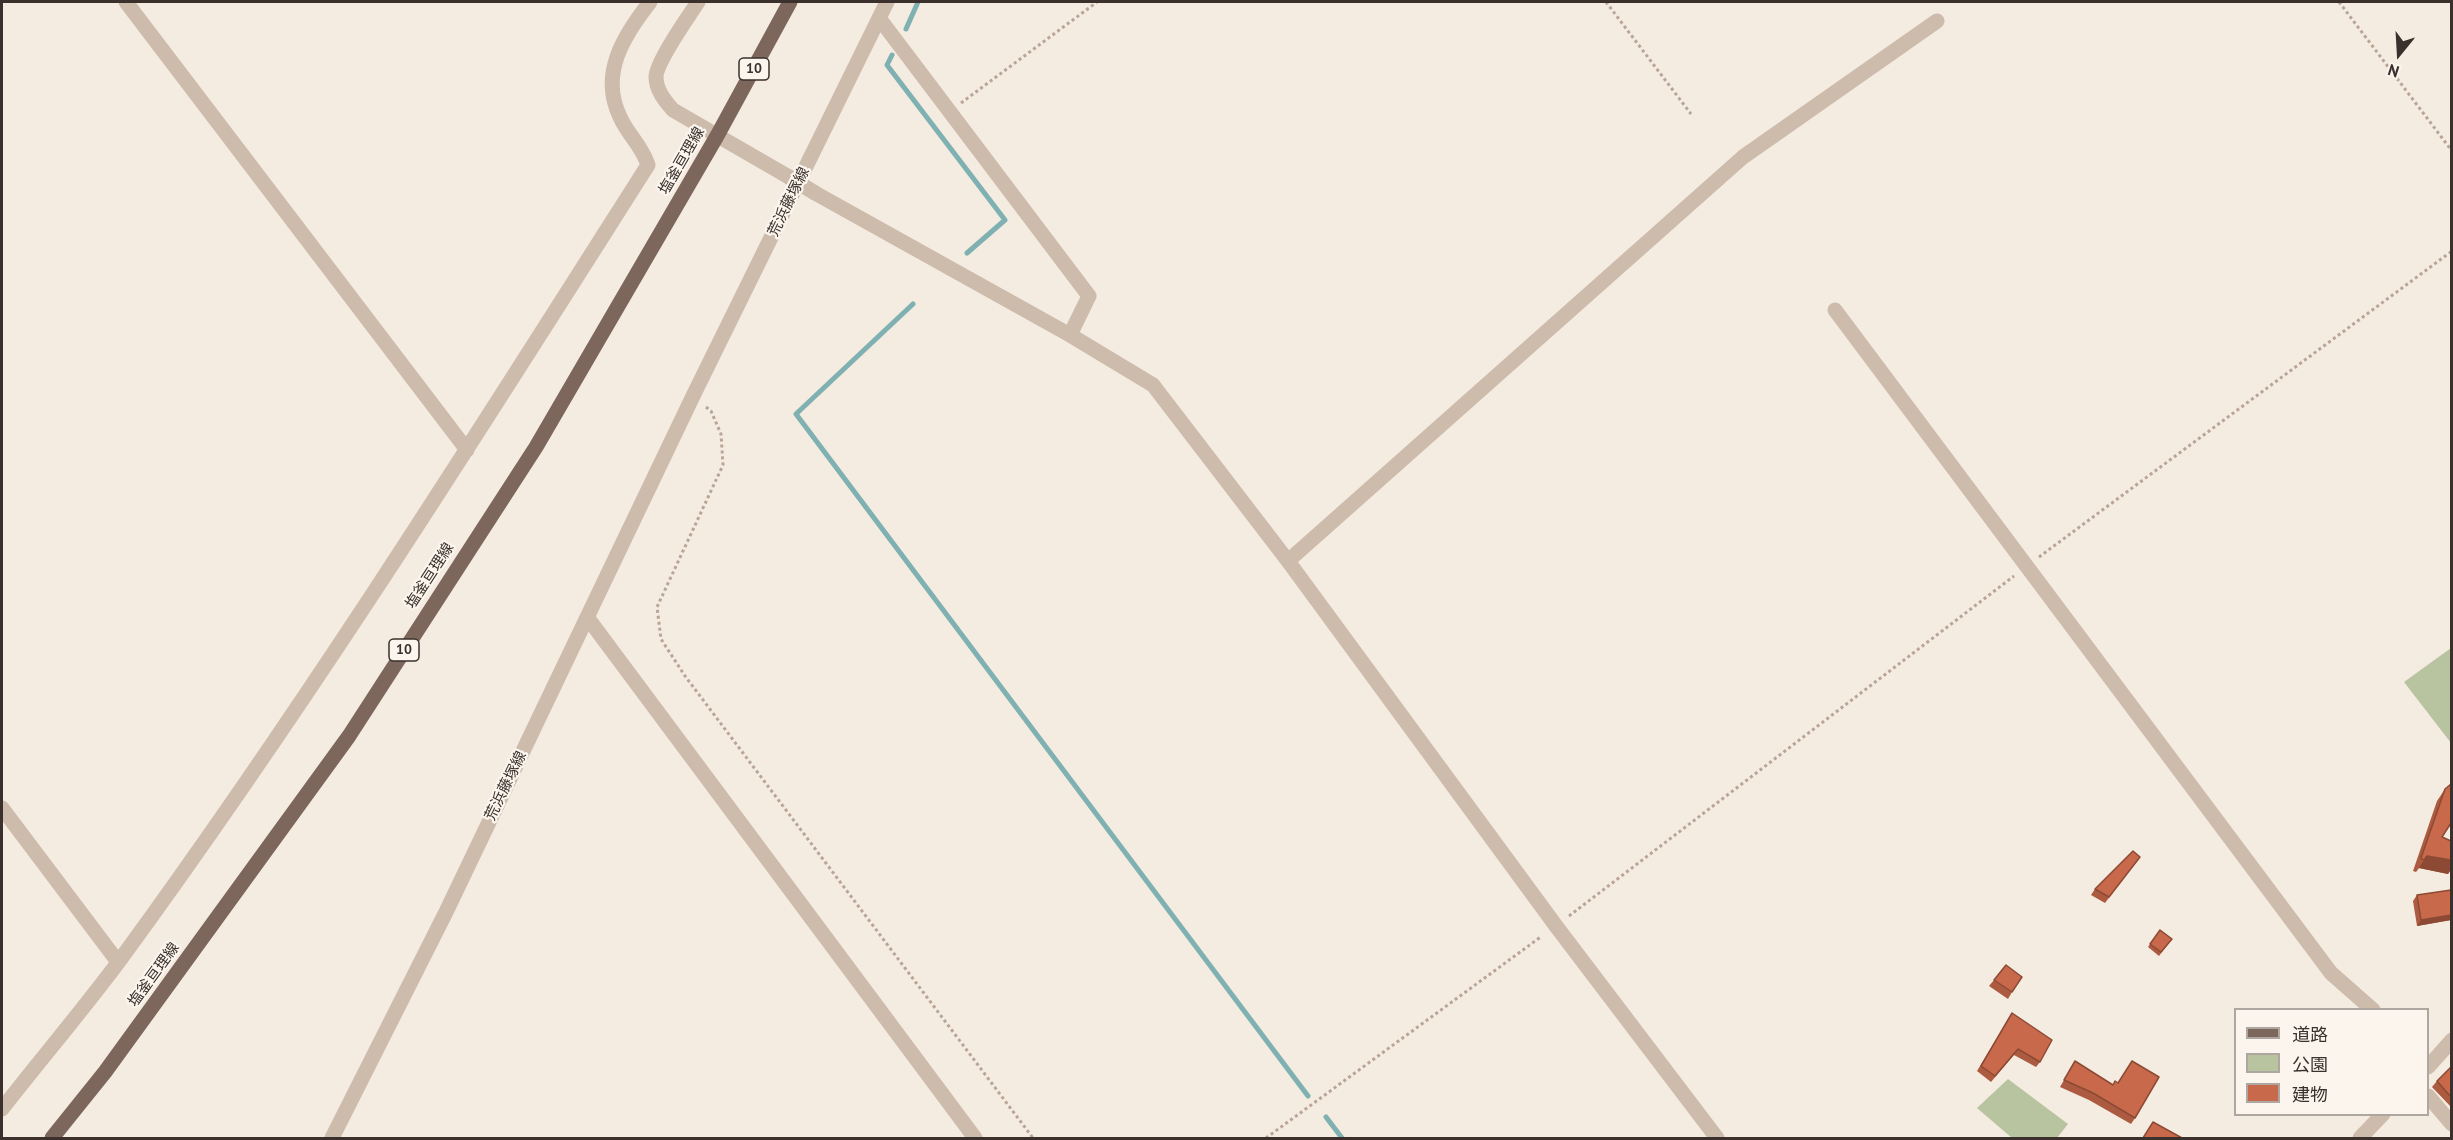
<!DOCTYPE html>
<html>
<head>
<meta charset="utf-8">
<style>
  body { margin:0 }
  #map { position:relative; width:2453px; height:1140px; overflow:hidden; background:#f4ebe1; font-family:"PT Sans","Noto Sans JP",sans-serif }
  canvas { display:block }
  .frame { position:absolute; inset:0; border:3px solid #3b302b; pointer-events:none }
  .legend { position:absolute; left:2234px; top:1008px; width:195px; height:108px; box-sizing:border-box; background:#fbf5ee; border:2px solid #aea6a0; margin:0; padding:8px 10px; list-style:none; font-size:18px; color:#3b302b }
  .legend li { display:flex; align-items:center; gap:12px; height:30px }
  .legend b { width:30px; border:2px solid #aea6a0 }
  .north { position:absolute; left:2369px; top:24px; width:60px; height:60px; -webkit-text-stroke:4px #fbf5ee; paint-order:stroke; rotate:198deg; font-size:16px; font-weight:700; line-height:24px; text-align:center; color:#3b302b }
  .north::after { content:''; display:block; margin:auto; width:21px; height:27px; background:#3b302b; clip-path:polygon(50% 0,100% 100%,50% 72%,0 100%) }
</style>
</head>
<body>
<div id="map">
<canvas width="2453" height="1140"></canvas>
<div class="frame"></div>
<ul class="legend">
<li><b style="height:8px;background:#7d675c"></b>道路</li>
<li><b style="height:16px;background:#b8c4a0"></b>公園</li>
<li><b style="height:16px;background:#c8694b"></b>建物</li>
</ul>
<div class="north">N</div>
</div>
<script>
const c = document.querySelector('canvas').getContext('2d');
c.lineJoin = 'round';
function fillPath(path, color) { c.fillStyle = color; c.fill(path, 'evenodd'); }
function trace(path, color, width, dash) { c.strokeStyle = color; c.lineWidth = width; c.lineCap = dash ? 'butt' : 'round'; c.setLineDash(dash || []); c.stroke(path); }
function label(font, color, halo, rows, align = 'center') {
  c.font = font + ' "PT Sans","Noto Sans JP",sans-serif'; c.lineWidth = 4.5; c.setLineDash([]); c.textBaseline = 'middle'; c.strokeStyle = halo; c.fillStyle = color; for (const [text, x, y, turn = 0] of rows) {
    c.save(); c.translate(x, y); c.rotate((+turn || 0) * Math.PI / 180); c.textAlign = isNaN(turn) ? turn : align; if (halo) c.strokeText(text, 0, 0); c.fillText(text, 0, 0); c.restore();
  }
}
fillPath(new Path2D(`
  M2451,648H2452L2451,743L2404,682Z
  M2008,1079L2068,1124L2057,1138H2012L1977,1108Z`), '#b8c4a0');
trace(new Path2D(`
  M906,29L918,2
  M892,55L887,65L1005,220L967,253
  M913,304L796,414L1308,1096
  M1326,1117L1342,1138`), '#7fb0b2', 5);
trace(new Path2D(`
  M1606,2L1691,114
  M2339,2L2452,151
  M961,103L1097,2
  M706,407L711,411L721,434L723,465L657,607L661,639L685,676L1033,1138
  M2039,557L2452,251
  M1569,916L2014,576
  M1266,1138L1542,936`), '#b9a596', 3, [3, 3]);
trace(new Path2D(`
  M126,2L467,450
  M698,2C689,16 656,62 656,77C656,90 665,101 673,110L789,177
  M879,18L1089,296L1070,335
  M815,193L1070,335L1153,385L1288,561L1556,926L1717,1138
  M1835,310L2331,973L2373,1010
  M1288,561L1743,157L1937,21
  M587,617L975,1138
  M2,808L118,962
  M2428,1067L2452,1040
  M2428,1096L2452,1124
  M2,1109C41,1059 82,1011 120,960C308,703 477,434 648,165C642,146 628,135 620,117C599,74 624,35 650,2
  M332,1138L446,912L693,396L887,2
  M2360,1138L2383,1114`), '#cdbbac', 15);
trace(new Path2D(`
  M52,1138L105,1072L349,736L536,447L717,136L790,2`), '#7d675c', 15);
trace(new Path2D(`
  M789,177L815,193`), '#cdbbac', 15);
fillPath(new Path2D(`
  M2451,784V824L2442,837L2451,841V870L2448,874L2419,868L2416,872L2413,871L2437,801L2445,789Z
  M2140,857L2105,903L2091,895L2095,889Z
  M2451,890V920L2417,926L2413,901L2417,895Z
  M2160,930L2172,939L2159,956L2148,947Z
  M1994,980L2012,992L2008,999L1989,986Z
  M2012,1013L2040,1062L2036,1067L2014,1055L1991,1082L1977,1071Z
  M2075,1061L2135,1118L2131,1124L2089,1100L2060,1087Z
  M2451,1067V1107L2432,1087L2437,1081Z`), '#ac5a40');
fillPath(new Path2D(`
  M2427,856L2451,860V869L2448,874L2419,868L2416,872Z
  M2451,915V920L2417,926L2421,920Z`), '#8c4a34');
const building = new Path2D(`
  M2451,784V823L2442,837L2451,841V860L2427,856L2424,860L2421,858L2445,789Z
  M2133,851L2140,857L2109,897L2095,889Z
  M2451,890V915L2421,920L2417,895Z
  M2160,930L2172,939L2161,952L2150,944Z
  M2006,965L2022,977L2012,992L1994,980Z
  M2012,1013L2052,1040L2040,1062L2018,1049L1995,1076L1981,1066Z
  M2075,1061L2113,1085L2115,1081L2118,1083L2132,1061L2159,1077L2135,1118L2093,1093L2064,1080Z
  M2451,1067V1097L2437,1081Z
  M2153,1122L2182,1138H2143Z`);
fillPath(building, '#c8694b');
trace(building, '#8c4a34', 1.5);
for (const [x, y, w] of [
  [754,69,30],
  [404,650,30]
]) { const box = new Path2D(); box.roundRect(x - w / 2, y - 11, w, 22, 4.5); c.fillStyle = '#fbf5ee'; c.fill(box); trace(box, '#3b302b', 1.5); }
label('bold 14px', '#3b302b', null, [
  ["10",754,69],
  ["10",404,650]
]);
label('15px', '#3b302b', '#fbf5ee', [
  ["塩釜亘理線",682,161,-60],
  ["荒浜藤塚線",789,202,-64],
  ["塩釜亘理線",430,576,-57],
  ["荒浜藤塚線",506,786,-64],
  ["塩釜亘理線",154,975,-54]
]);
</script>
</body>
</html>
